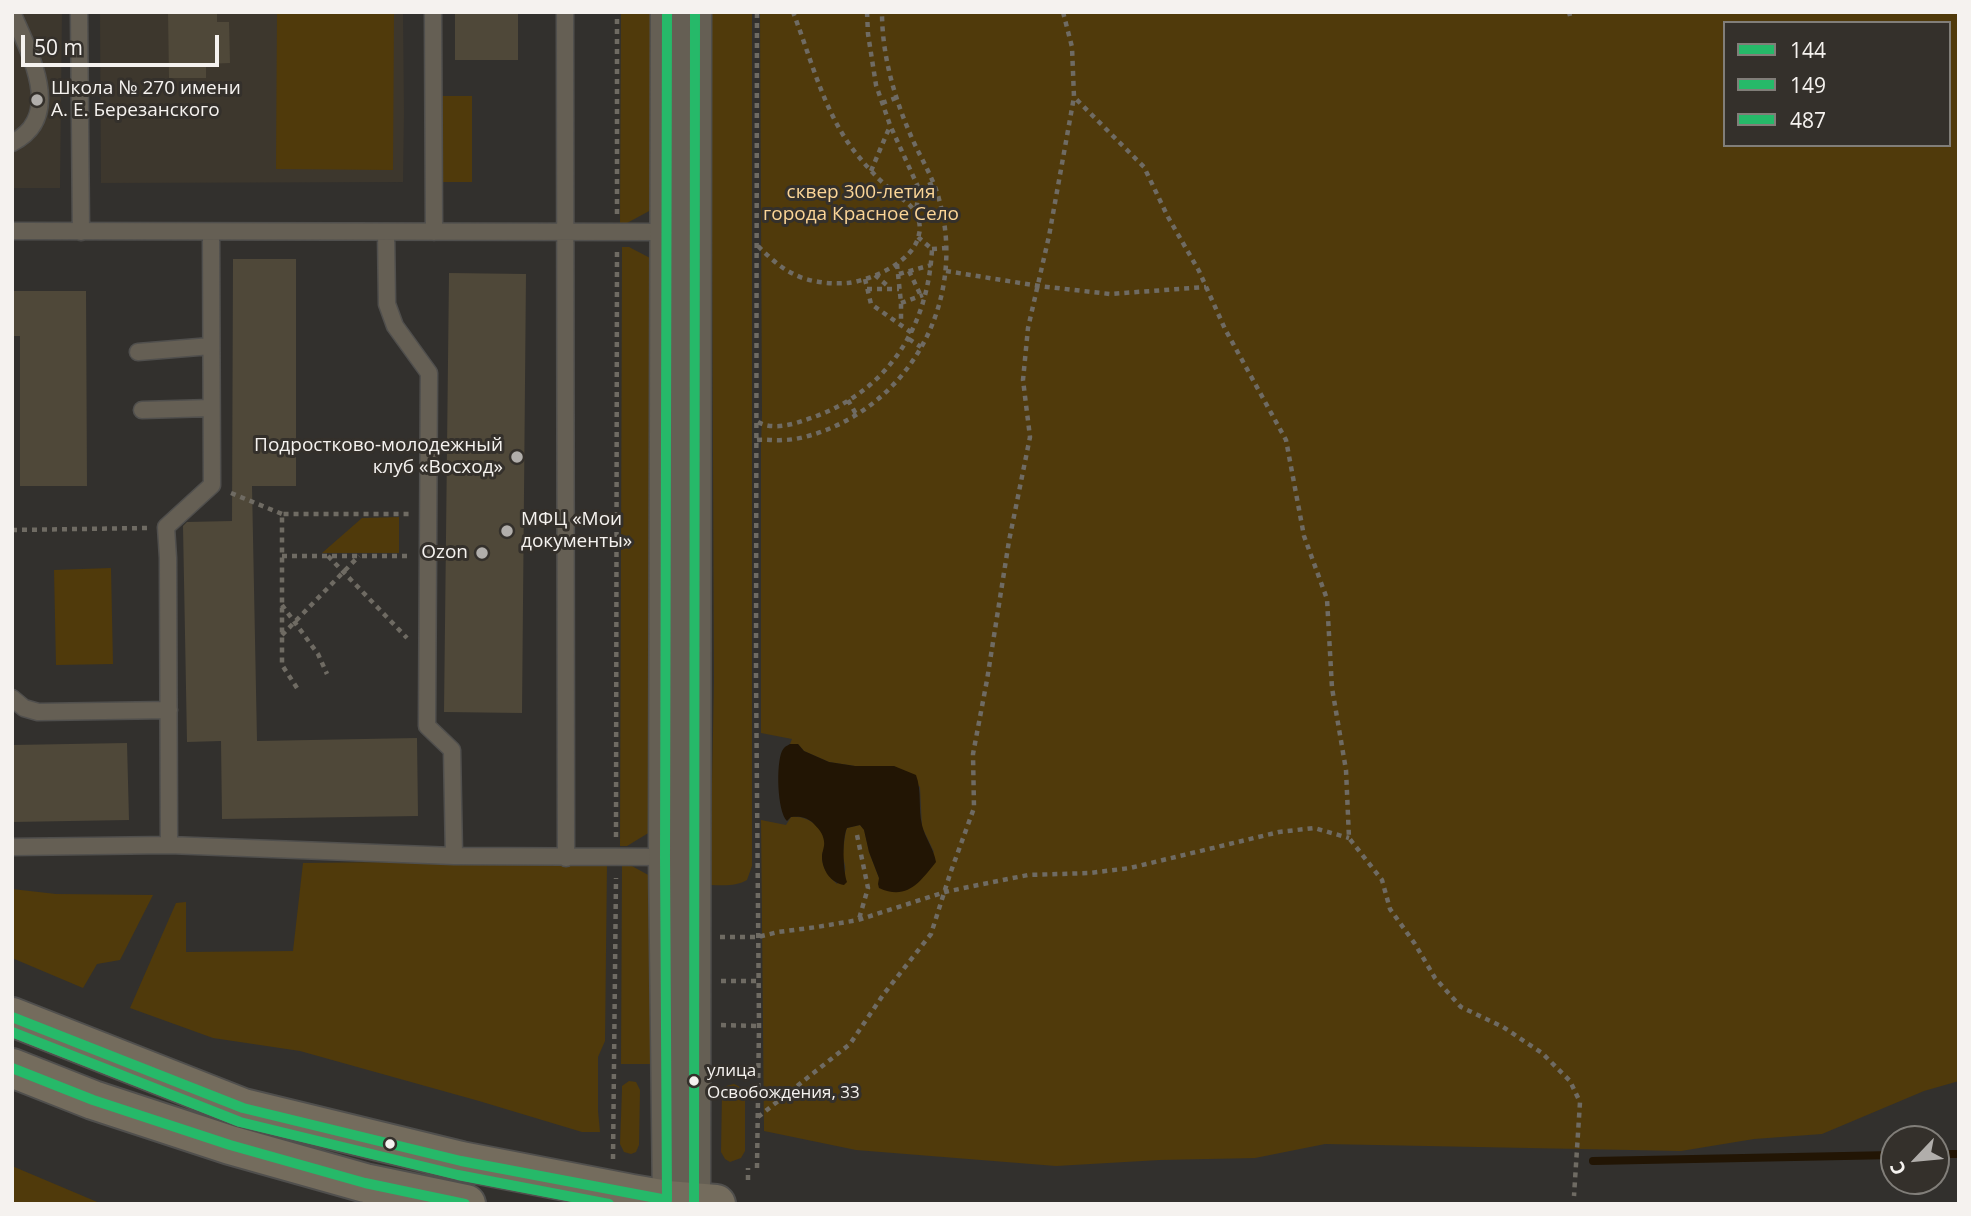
<!DOCTYPE html>
<html>
<head>
<meta charset="utf-8">
<style>
  body { margin:0 }
  #map { position:relative; width:1971px; height:1216px; overflow:hidden; background:#32302d; font-family:"Open Sans",sans-serif }
  canvas { display:block }
  .frame { position:absolute; inset:0; border:14px solid #f5f2ef; pointer-events:none }
  .legend { position:absolute; left:1723px; top:21px; width:228px; height:126px; box-sizing:border-box; background:#34302b; border:2px solid #817e79; margin:0; padding:9px 12px; list-style:none; font-size:21px; color:#f5f2ef }
  .legend li { display:flex; align-items:center; gap:14px; height:35px }
  .legend b { width:35px; border:2px solid #817e79 }
  .north { position:absolute; left:1880px; top:1125px; width:70px; height:70px; box-sizing:border-box; background:#34302b; border:2px solid #817e79; border-radius:50%; rotate:244deg; font-size:19px; font-weight:700; line-height:28px; text-align:center; color:#f5f2ef }
  .north::after { content:''; display:block; margin:auto; width:24px; height:32px; background:#b1aeab; clip-path:polygon(50% 0,100% 100%,50% 72%,0 100%) }
  .scale { position:absolute; left:21px; top:35px; width:198px; height:32px; box-sizing:border-box; border:4px solid #f5f2ef; border-top:0; padding-left:9px; font-size:21px; line-height:24px; white-space:nowrap; color:#f5f2ef; -webkit-text-stroke:5px #34302b; paint-order:stroke }
</style>
</head>
<body>
<div id="map">
<canvas width="1971" height="1216"></canvas>
<div class="frame"></div>
<ul class="legend">
<li><b style="height:9px;background:#26b969"></b>144</li>
<li><b style="height:9px;background:#26b969"></b>149</li>
<li><b style="height:9px;background:#26b969"></b>487</li>
</ul>
<div class="north">С</div>
<div class="scale">50 m</div>
</div>
<script>
const c = document.querySelector('canvas').getContext('2d');
c.lineJoin = 'round';
function fillPath(path, color) { c.fillStyle = color; c.fill(path, 'evenodd'); }
function trace(path, color, width, dash) { c.strokeStyle = color; c.lineWidth = width; c.lineCap = dash ? 'butt' : 'round'; c.setLineDash(dash || []); c.stroke(path); }
function label(font, color, halo, rows, align = 'center') {
  c.font = font + ' "Open Sans",sans-serif'; c.lineWidth = 6; c.setLineDash([]); c.textBaseline = 'middle'; c.strokeStyle = halo; c.fillStyle = color; for (const [text, x, y, turn = 0] of rows) {
    c.save(); c.translate(x, y); c.rotate((+turn || 0) * Math.PI / 180); c.textAlign = isNaN(turn) ? turn : align; if (halo) c.strokeText(text, 0, 0); c.fillText(text, 0, 0); c.restore();
  }
}
fillPath(new Path2D(`
  M12,12H62L60,188H12Z
  M100,12H403L404,113L403,182L101,183Z`), '#3d372d');
fillPath(new Path2D(`
  M277,12H394L393,170L276,169Z
  M621,12H651V210L627,223H620Z
  M711,12H752V866L747,880C735,887 723,885 710,885L714,681Z
  M760,12H1959V1081L1924,1091L1822,1134L1754,1139L1681,1151L1325,1144L1255,1158L1160,1160L1056,1166L856,1150L764,1131L761,820L786,825L791,817C807,815 826,828 825,845C825,849 822,852 822,856C822,868 829,877 837,884C839,881 842,878 844,874C847,868 844,863 843,857C843,852 845,832 847,828L860,825L864,829L869,852L879,878L934,852L922,827L920,787L894,766H855L829,762L804,751L798,744H790L792,739L761,733V446L762,415ZM1724,23H1948V145H1724Z
  M442,96H472V182H441Z
  M622,247H629L652,259L650,832L627,846H620Z
  M399,517V553H322L362,518Z
  M111,568L113,664L56,665L54,570Z
  M489,861L607,863L605,1041L598,1057V1111L600,1132H582L479,1101L300,1051L213,1038L130,1008L176,903L186,902V952L293,951L303,863Z
  M622,865H630L652,877L650,1064H621Z
  M12,889L56,894L153,895L120,960L97,964L83,988L12,958Z
  M629,1081L636,1082L640,1090L639,1145L636,1152L631,1154L624,1152L620,1144L622,1090V1086Z
  M734,1084L742,1088L745,1095V1151L741,1158L730,1162L725,1159L721,1152L722,1095L726,1086Z
  M12,1166L102,1204H12Z`), '#503a0b');
fillPath(new Path2D(`
  M790,744H798L804,751L829,762L855,766H894L916,775C922,791 918,808 922,825C925,838 934,849 936,862C920,882 907,901 879,888L878,884L879,878L869,852L864,830L860,825L847,828C842,838 843,870 847,882L844,885C831,883 822,870 822,857C822,851 825,847 824,841C823,833 818,828 812,822C806,817 800,816 791,817L787,821C777,811 776,764 782,751C785,746 785,747 790,744Z`), '#221504');
trace(new Path2D(`
  M1936,1154H1959
  M1593,1161L1894,1155`), '#221504', 8);
fillPath(new Path2D(`
  M168,12H217V22H229L230,63L206,64V78H169Z
  M455,12H518V60H455Z
  M233,259H296V486H252L257,741L417,738L418,816L222,819L221,741L187,742L183,526L187,522L232,521Z
  M449,273L526,274L522,713L444,712Z
  M12,291H86L87,486H20V336H12Z
  M127,743L129,820L12,822V745Z`), '#4f4839');
const lane = new Path2D(`
  M79,12L81,232
  M433,12L434,232
  M565,12L566,858
  M12,143C66,116 28,51 12,12
  M12,231L672,232
  M386,232L387,304L395,326L429,373L427,726L452,750L454,856
  M138,352L211,346
  M142,410L211,408
  M12,698L24,708L38,712L169,710
  M169,845L168,558L166,527L212,485L211,232
  M12,847L169,845L454,856L670,857`);
const street = new Path2D(`
  M667,12L665,857L669,1204
  M694,1204L695,12`);
const highway = new Path2D(`
  M12,1017L243,1108L461,1161L632,1194L667,1200L716,1204
  M12,1068L93,1100L230,1145L365,1183L466,1204`);
trace(lane, '#504f4d', 19);
trace(street, '#504f4d', 35);
trace(highway, '#504f4d', 42);
trace(new Path2D(`
  M867,12L868,34L876,85L890,125L919,189L916,212
  M1063,12L1072,47L1074,97L1144,167L1168,217L1199,271L1225,329L1286,440L1304,536L1327,599L1332,688L1346,770L1349,838L1382,880L1390,909L1415,944L1435,978L1461,1007L1503,1027L1542,1053L1570,1081L1580,1102L1574,1196
  M1569,12L1570,16
  M882,103L896,98
  M871,171L890,126
  M919,189L933,183
  M617,214V12
  M758,246C772,260 786,273 806,279C819,283 834,284 848,283C872,280 915,261 919,234C921,228 919,219 916,213C910,203 898,196 889,188C878,179 868,168 859,157C825,117 812,61 793,12
  M932,249L947,248
  M897,264L901,303V324
  M909,271L921,296
  M946,271L1039,286L1110,294L1206,287
  M899,274L931,265
  M875,275L890,288
  M865,279L871,304L912,333
  M867,289H899
  M901,303L923,295
  M909,339L921,347
  M848,400L856,414
  M758,422C772,430 791,425 805,420C885,395 928,330 932,249L918,237
  M757,440C766,439 774,441 783,440C794,440 805,437 815,434C913,402 967,298 939,199C933,177 920,157 911,136C894,97 882,55 882,12
  M231,493L282,514
  M12,530L147,528
  M282,556H410
  M328,556L407,638
  M282,605L318,654L327,674
  M282,635L359,556
  M297,688L282,665V514H410
  M857,835L868,888L859,919
  M616,837L617,251
  M720,937H758L778,932L817,927L858,920L945,892L978,885L1028,875L1090,873L1130,868L1279,832L1314,828L1349,838
  M721,981H758
  M721,1025L759,1026
  M758,1117L850,1044L883,995L931,934L950,874L974,808L973,754L987,680L1009,541L1030,437L1023,380L1028,328L1049,236L1074,97
  M613,1159L616,878
  M757,1168L759,1026L756,674L757,12
  M748,1180V1168`), '#6f6b63', 4.5, [5, 5]);
trace(lane, '#655f54', 16);
trace(street, '#655f54', 32);
trace(highway, '#746c5d', 38);
trace(new Path2D(`
  M12,1017L243,1108L461,1161L667,1200L665,857L667,12`), '#26b969', 10);
trace(new Path2D(`
  M12,1068L93,1100L230,1145L365,1183L465,1204
  M694,1204L695,12`), '#26b969', 10);
trace(new Path2D(`
  M12,1032L240,1122L458,1175L609,1204`), '#26b969', 10);
for (const [x, y, r, color] of [
  [37,100,7,"#b1aeab"],
  [517,457,7,"#b1aeab"],
  [507,531,7,"#b1aeab"],
  [482,553,7,"#b1aeab"],
  [694,1081,6,"#f5f2ef"],
  [390,1144,6,"#f5f2ef"]
]) { const dot = new Path2D(); dot.arc(x, y, r, 0, 2 * Math.PI); c.fillStyle = color; c.fill(dot); trace(dot, '#34302b', 2.5); }
label('17px', '#f5f2ef', '#34302b', [
  ["улица",707,1071],
  ["Освобождения, 33",707,1093]
], 'left');
label('19px', '#f5f2ef', '#34302b', [
  ["Школа № 270 имени",51,89],
  ["А. Е. Березанского",51,111],
  ["Подростково-молодежный",503,446,"right"],
  ["клуб «Восход»",503,468,"right"],
  ["МФЦ «Мои",521,520],
  ["документы»",521,542],
  ["Ozon",468,553,"right"]
], 'left');
label('19px', '#fbd597', '#34302b', [
  ["сквер 300-летия",861,193],
  ["города Красное Село",861,215]
]);
</script>
</body>
</html>
